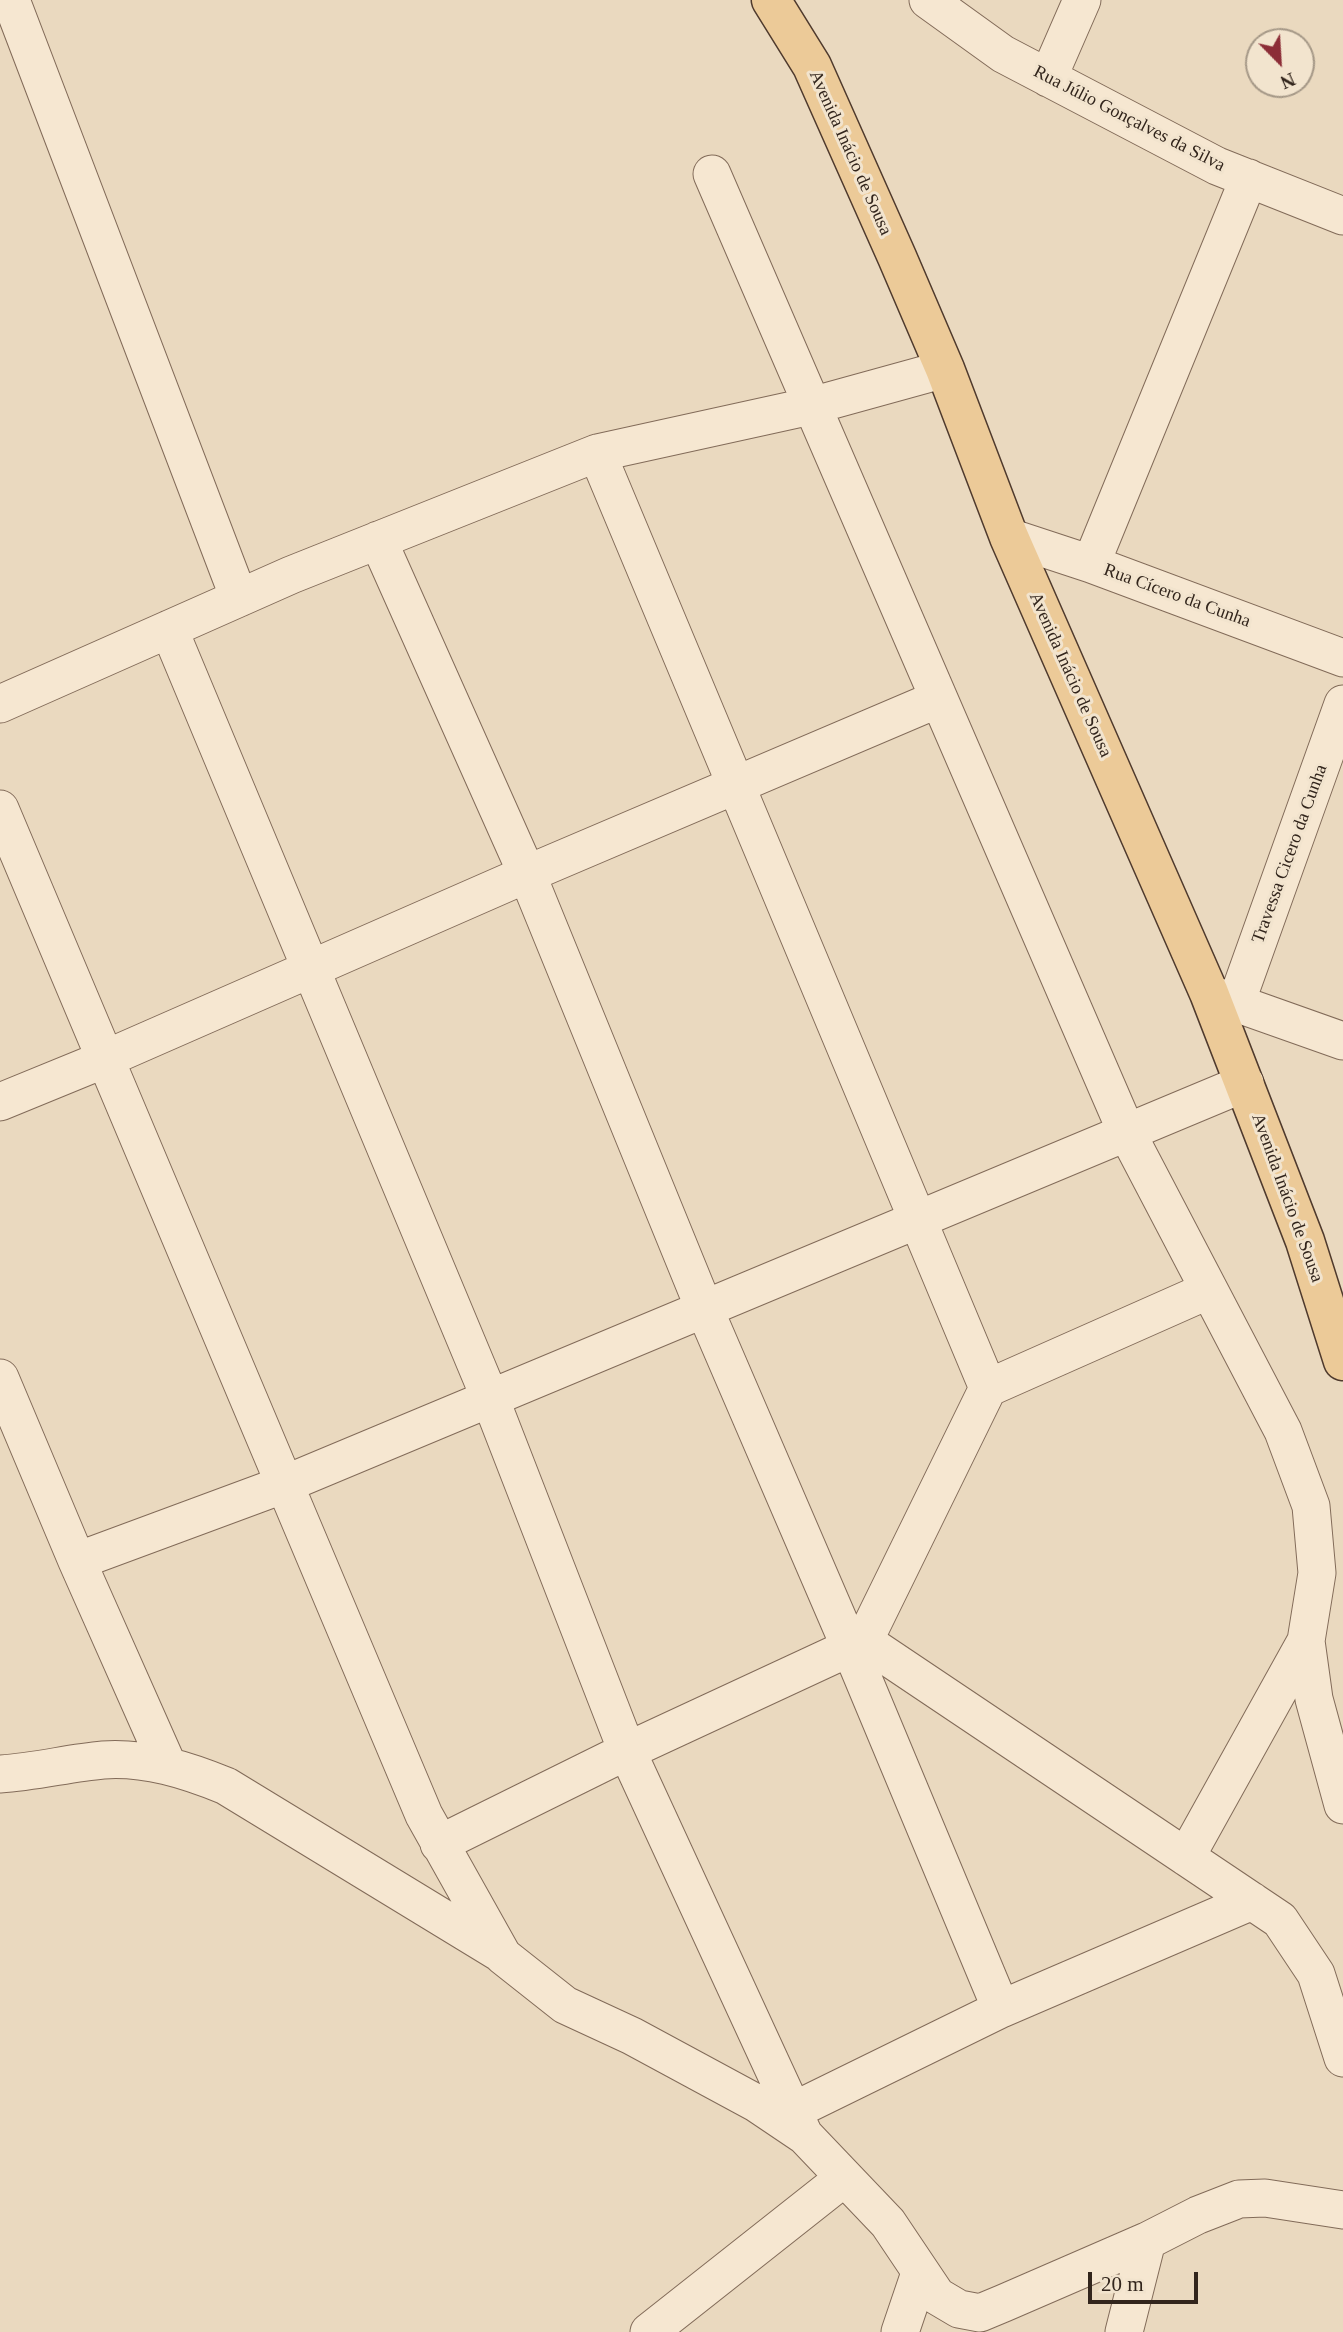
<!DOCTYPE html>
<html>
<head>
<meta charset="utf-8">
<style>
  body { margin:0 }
  #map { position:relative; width:1343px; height:2332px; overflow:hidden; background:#ead9bf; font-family:"Times New Roman",serif }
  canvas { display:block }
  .north { position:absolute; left:1245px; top:28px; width:70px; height:70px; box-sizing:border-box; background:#f2e4ce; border:2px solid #a59887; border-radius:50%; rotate:156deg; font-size:19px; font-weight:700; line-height:28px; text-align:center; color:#32251c }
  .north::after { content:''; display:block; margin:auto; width:24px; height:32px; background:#8c2d37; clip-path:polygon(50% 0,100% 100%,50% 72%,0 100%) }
  .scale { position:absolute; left:1088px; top:2272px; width:110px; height:32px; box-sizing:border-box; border:4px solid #32251c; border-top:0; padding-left:9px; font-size:21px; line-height:24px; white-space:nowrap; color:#32251c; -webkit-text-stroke:5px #f2e4ce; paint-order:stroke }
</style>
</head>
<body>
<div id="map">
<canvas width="1343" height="2332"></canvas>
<div class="north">N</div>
<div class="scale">20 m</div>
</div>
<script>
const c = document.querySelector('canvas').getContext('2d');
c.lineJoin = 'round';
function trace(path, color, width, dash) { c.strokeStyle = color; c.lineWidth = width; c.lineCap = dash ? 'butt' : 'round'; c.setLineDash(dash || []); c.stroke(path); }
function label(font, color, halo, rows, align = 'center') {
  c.font = font + ' "Times New Roman",serif'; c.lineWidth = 6; c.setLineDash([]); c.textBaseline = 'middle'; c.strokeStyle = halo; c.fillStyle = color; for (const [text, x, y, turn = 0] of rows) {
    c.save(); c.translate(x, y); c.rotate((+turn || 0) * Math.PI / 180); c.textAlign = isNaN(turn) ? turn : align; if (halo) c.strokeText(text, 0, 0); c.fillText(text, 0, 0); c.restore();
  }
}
const minor = new Path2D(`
  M11,0L239,598
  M928,0L1003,54L1217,166L1343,216
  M1048,78L1082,0
  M712,174L1126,1131L1283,1431L1311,1506L1317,1573L1306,1641L1314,1699L1343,1805
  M1009,537L1091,564L1343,658
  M378,540L527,874L704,1308L850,1647L1001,2009
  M1091,564L1249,178
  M169,629L490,1398L627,1751L804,2135
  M0,704L291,575L597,453L811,406L945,369
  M0,809L424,1815L503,1956L565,2005L632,2036L756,2103L805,2136L888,2223L937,2296L959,2309L980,2313L1004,2303L1147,2241L1198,2215L1239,2199L1265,2198L1343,2210
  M1213,995L1343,1041
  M1236,1003L1343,704
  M0,1102L105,1059L527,874L938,699
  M0,1378L77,1561L168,1766
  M988,1388L1209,1290
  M77,1561L285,1484L1245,1083
  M864,1641L1280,1920L1316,1974L1343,2058
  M0,1774C35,1772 69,1763 103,1760C146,1757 187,1770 226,1786L500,1953
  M439,1844L627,1751L864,1641L988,1388L597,453
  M1186,1857L1306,1641
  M793,2111L1001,2009L1252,1901
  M649,2332L844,2178
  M900,2332L920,2273
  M1124,2332L1147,2241`);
const major = new Path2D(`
  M771,0L812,66L897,257L945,369L1009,537L1209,993L1305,1241L1343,1361`);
trace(minor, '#826b59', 39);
trace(major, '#4f3a2d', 41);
trace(minor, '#f6e7d1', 37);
trace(major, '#ecca98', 38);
label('18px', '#32251c', '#f2e4ce', [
  ["Rua Júlio Gonçalves da Silva",1129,119,27],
  ["Avenida Inácio de Sousa",850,153,66],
  ["Rua Cícero da Cunha",1177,596,20],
  ["Avenida Inácio de Sousa",1070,675,66],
  ["Travessa Cicero da Cunha",1290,854,-70],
  ["Avenida Inácio de Sousa",1287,1198,70]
]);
</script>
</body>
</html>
